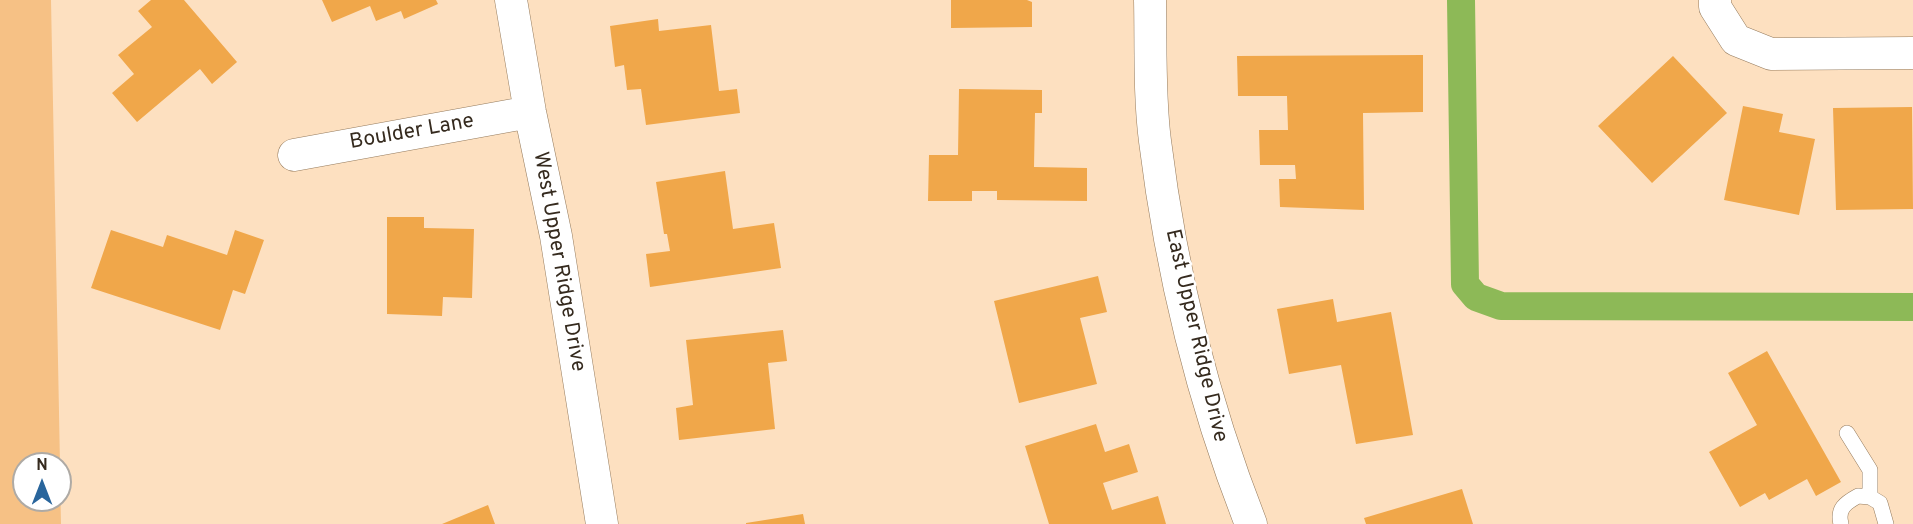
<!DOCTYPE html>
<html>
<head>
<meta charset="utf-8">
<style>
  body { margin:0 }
  #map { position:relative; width:1913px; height:524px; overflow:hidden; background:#fde0c0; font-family:Overpass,sans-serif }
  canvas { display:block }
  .north { position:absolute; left:12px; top:452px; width:60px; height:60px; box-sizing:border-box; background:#fff; border:2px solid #aeaaa5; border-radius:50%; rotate:0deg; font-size:16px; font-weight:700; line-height:24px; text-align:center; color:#352a1e }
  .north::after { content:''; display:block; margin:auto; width:21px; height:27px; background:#29659c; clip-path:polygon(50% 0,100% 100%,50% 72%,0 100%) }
</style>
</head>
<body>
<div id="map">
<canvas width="1913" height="524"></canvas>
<div class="north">N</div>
</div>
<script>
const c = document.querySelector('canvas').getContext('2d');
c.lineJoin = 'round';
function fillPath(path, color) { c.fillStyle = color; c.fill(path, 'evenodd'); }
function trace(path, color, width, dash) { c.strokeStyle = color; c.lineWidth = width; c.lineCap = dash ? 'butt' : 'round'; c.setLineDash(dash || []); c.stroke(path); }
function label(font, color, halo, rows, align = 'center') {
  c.font = font + ' Overpass,sans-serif'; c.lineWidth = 5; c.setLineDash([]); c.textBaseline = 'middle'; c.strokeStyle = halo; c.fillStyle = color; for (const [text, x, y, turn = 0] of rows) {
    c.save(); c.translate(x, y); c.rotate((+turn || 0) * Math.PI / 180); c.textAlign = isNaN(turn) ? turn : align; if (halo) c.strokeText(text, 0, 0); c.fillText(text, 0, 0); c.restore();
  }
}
fillPath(new Path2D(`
  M0,0H51L60,464H24V500H60V478L61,524H0Z`), '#f6c185');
trace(new Path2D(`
  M1461,0L1465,284L1476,297L1501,306L1913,307`), '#8db957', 28);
fillPath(new Path2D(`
  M151,0H184L237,62L212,84L200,69L137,122L112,93L134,74L118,55L152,27L138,11Z
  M322,0H436L438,4L404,19L401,11L376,21L370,6L332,22Z
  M951,0H1027L1032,2V27L951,28Z
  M658,19L659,31L711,25L719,91L737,89L740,113L646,125L641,89L627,90L624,65L615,67L610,26Z
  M1423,55V112L1363,113L1364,210L1280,207L1279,179H1296L1295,165H1260L1259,130H1288L1287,96H1238L1237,56Z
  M1673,56L1727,113L1652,183L1598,126Z
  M959,89L1042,90V113H1035L1034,167L1087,168V201L997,200V191H972V201H928L929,155H958Z
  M1743,106L1783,114L1779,132L1815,139L1799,215L1724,200Z
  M1912,107L1913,209L1836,210L1833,108Z
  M725,171L733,229L774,223L781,268L650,287L646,254L670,251L667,234H664L656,182Z
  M387,217H424V228L474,229L472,298L443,297L442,316L387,314Z
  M111,230L163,247L167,235L227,255L235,230L264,240L245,294L233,290L220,330L91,288Z
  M1098,276L1107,312L1080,318L1097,384L1019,403L994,301Z
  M1333,299L1337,322L1391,312L1413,435L1356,444L1341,365L1289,374L1277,309Z
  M783,330L787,361L768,363L775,429L679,440L676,408L693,405L686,340Z
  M1767,351L1841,482L1816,496L1807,479L1769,500L1765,493L1740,507L1709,452L1757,425L1728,373Z
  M1096,424L1105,452L1129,444L1138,472L1103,483L1112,510L1158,496L1166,524H1049L1025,446Z
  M1462,489L1473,524H1366L1364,518Z
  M488,505L495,524H442Z
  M803,514L805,524H746V523Z`), '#f0a74a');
const lane = new Path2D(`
  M1847,433L1870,470V497
  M1841,524C1837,509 1845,503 1858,496L1870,497L1880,503L1886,524`);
const street = new Path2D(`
  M511,0L530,112L556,236L602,524
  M1150,0C1151,46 1149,95 1155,141C1171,271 1203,402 1251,524
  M1715,0V7L1736,40L1771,54L1913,53
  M294,155L530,112`);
trace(lane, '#957b5d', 16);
trace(street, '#957b5d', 33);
trace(lane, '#fff', 15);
trace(street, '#fff', 32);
label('21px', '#352a1e', '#fff', [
  ["Boulder Lane",412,133,-10],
  ["West Upper Ridge Drive",558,262,80],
  ["East Upper Ridge Drive",1195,336,77]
]);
</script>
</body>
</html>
